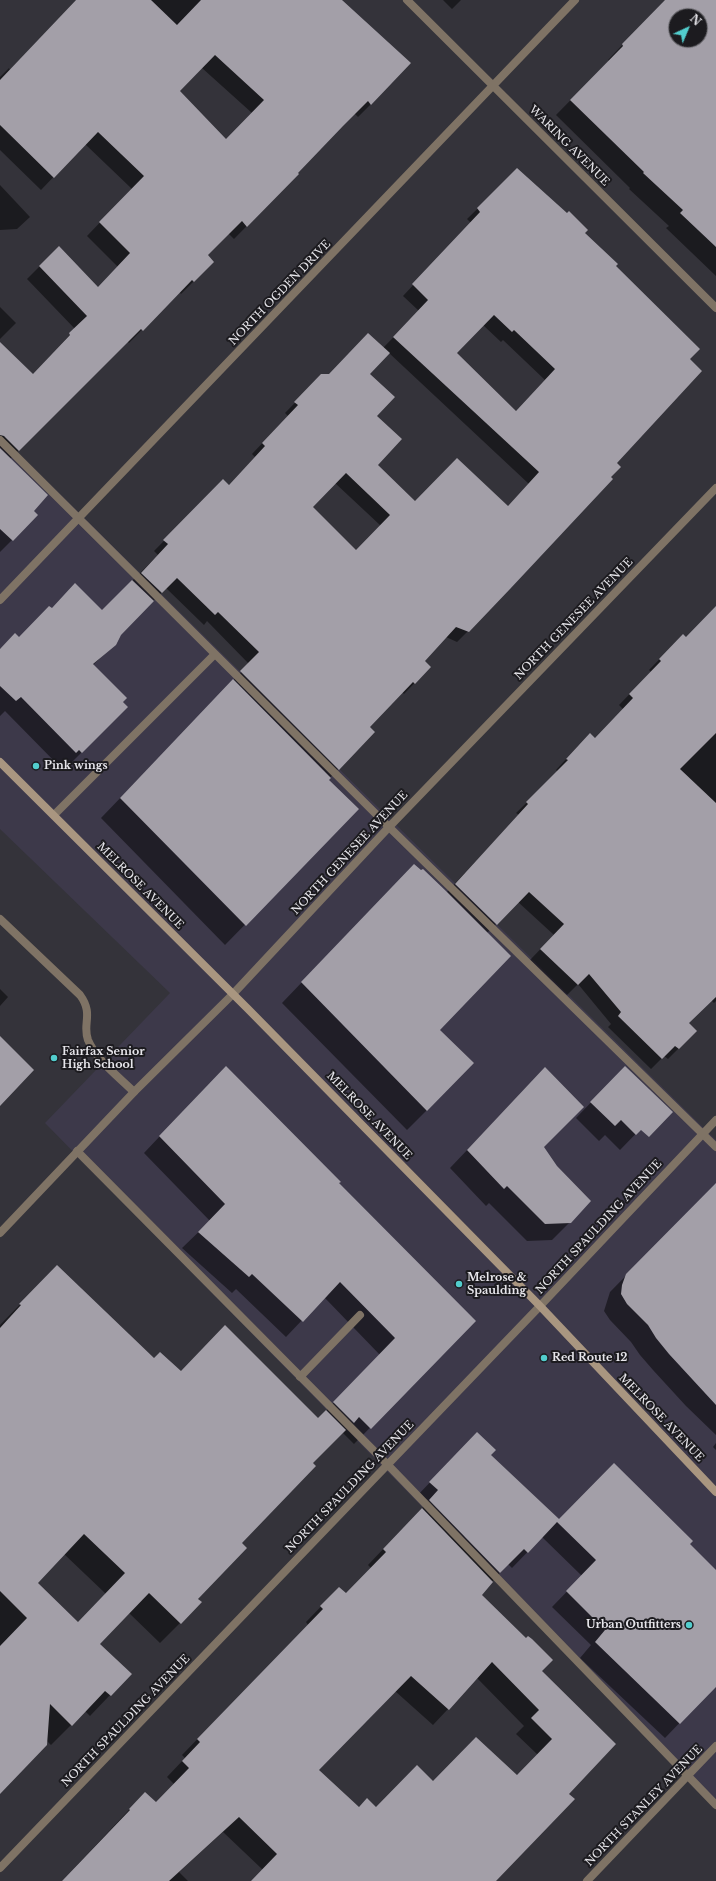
<!DOCTYPE html>
<html>
<head>
<meta charset="utf-8">
<style>
  body { margin:0 }
  #map { position:relative; width:716px; height:1881px; overflow:hidden; background:#34333a; font-family:"Libre Baskerville",serif }
  canvas { display:block }
  .north { position:absolute; left:668px; top:8px; width:40px; height:40px; box-sizing:border-box; background:#1c1b1f; border:1px solid #6d6c71; border-radius:50%; rotate:44deg; font-size:11px; font-weight:700; line-height:16px; text-align:center; color:#e7e6eb }
  .north::after { content:''; display:block; margin:auto; width:14px; height:18px; background:#52cdcd; clip-path:polygon(50% 0,100% 100%,50% 72%,0 100%) }
</style>
</head>
<body>
<div id="map">
<canvas width="716" height="1881"></canvas>
<div class="north">N</div>
</div>
<script>
const c = document.querySelector('canvas').getContext('2d');
c.lineJoin = 'round';
function fillPath(path, color) { c.fillStyle = color; c.fill(path, 'evenodd'); }
function trace(path, color, width, dash) { c.strokeStyle = color; c.lineWidth = width; c.lineCap = dash ? 'butt' : 'round'; c.setLineDash(dash || []); c.stroke(path); }
function label(font, color, halo, rows, align = 'center') {
  c.font = font + ' "Libre Baskerville",serif'; c.lineWidth = 4; c.setLineDash([]); c.textBaseline = 'middle'; c.strokeStyle = halo; c.fillStyle = color; for (const [text, x, y, turn = 0] of rows) {
    c.save(); c.translate(x, y); c.rotate((+turn || 0) * Math.PI / 180); c.textAlign = isNaN(turn) ? turn : align; if (halo) c.strokeText(text, 0, 0); c.fillText(text, 0, 0); c.restore();
  }
}
fillPath(new Path2D(`
  M0,435L716,1140V1806L45,1123L170,993L0,829Z`), '#3d394a');
fillPath(new Path2D(`
  M76,0H340L371,104L358,117L354,113L297,173L298,174L234,239L228,233L206,255L213,262L181,294L179,292L129,343L127,341L10,459L32,511L37,515L0,552V343L33,375L75,329L27,279L59,247L98,288L118,267L87,236L132,189L85,144L41,190L0,150V77L9,68L10,70ZM202,68L252,113L226,140L179,91Z
  M443,0H461L452,9Z
  M673,0H716V276L666,228L669,226L629,189L630,188L556,115L609,61L608,60L642,24ZM676,16H700V40H676Z
  M517,170L584,233L614,266L688,359L616,463L468,631L457,642L446,637L423,661L430,667L404,694L402,692L368,727L338,769L328,780L358,809L225,945L101,818L249,664L207,621L204,625L166,588L120,635L115,644L93,665L127,707L66,768L63,764L60,767L5,711L0,716V649L19,638L51,609L102,611L158,555L154,551L223,481L228,486L255,457L252,454L288,416L285,413L322,375H329L383,348L419,311L403,296L471,223L467,219ZM483,325L501,342L503,340L545,380L515,412L456,353ZM389,353L529,484L507,507L415,502L376,465V416L369,374ZM335,483L381,526L356,552L312,507Z
  M0,185L30,217L17,229L0,230Z
  M0,307L16,323L0,339Z
  M716,607V1001L714,1003L711,1000L688,1023L696,1031L668,1059L664,1056L651,1069L608,1027L611,1024L578,984L567,995L530,960L554,935L518,902L487,933L438,1030L427,1110L407,1130L282,1003L395,885L446,893L519,815L516,813L558,772L556,770L579,745L595,739L624,710L619,705L651,672L649,670L683,635L686,638Z
  M0,989L8,997L0,1006Z
  M210,1083L338,1183L475,1321L354,1444L343,1433L312,1463L240,1543L180,1623L160,1643L129,1613L99,1644L130,1674L90,1716L85,1711L51,1745L46,1740L0,1793V1325L37,1287L153,1359L181,1372L318,1419L380,1355L324,1297L286,1337L236,1289L232,1293L182,1248L210,1221L144,1153ZM64,1554L106,1594L78,1623L36,1583Z
  M528,1086L542,1147L570,1222L552,1240L527,1241L489,1203L486,1206L450,1168Z
  M601,1092L654,1115L620,1150L605,1135L599,1141L576,1118Z
  M713,1187L716,1190V1435L686,1406L653,1370L640,1355L631,1342L610,1320L604,1311L610,1292Z
  M716,1443V1450L713,1447Z
  M462,1449L489,1455L559,1520L688,1544L716,1572V1685L665,1738L580,1658L591,1645L552,1607L582,1576L542,1537L512,1568L508,1564L480,1595L541,1671L568,1794L494,1881H252L263,1870L223,1832L179,1872L188,1881H62L145,1793L156,1803L174,1784L167,1777L185,1758L182,1755L308,1625L306,1622L339,1588L346,1594L371,1568L368,1565L424,1506L415,1498ZM477,1678L524,1726L516,1734L538,1755L517,1776L433,1782L376,1808L367,1799L358,1808L318,1770L395,1691L433,1725Z`), '#0007');
fillPath(new Path2D(`
  M76,0H151L177,25L201,0H342L411,63L371,105L368,101L343,126L298,173L299,174L247,227L242,221L208,255L214,262L194,282L192,280L143,331L141,329L19,451L4,436L0,435V342L33,374L70,335L69,333L87,316L39,266L59,246L98,287L130,253L99,222L144,176L98,132L54,178L0,125V80ZM215,55L264,100L226,139L180,91Z
  M665,0H716V247L680,213L683,210L643,173L644,172L570,100L623,46L622,44ZM676,16H700V40H676Z
  M517,168L567,213L569,211L588,230L585,233L618,264L616,266L700,349L690,359L702,371L617,463L621,467L611,477L613,479L510,589L469,632L456,627L425,661L431,667L415,684L413,682L370,727L375,732L339,770L240,671L259,652L218,612L215,615L177,578L162,593L141,573L168,544L163,540L223,479L229,485L265,446L262,443L298,405L294,402L321,374H329L368,333L390,353L370,374L395,397L377,416L402,439L378,465L415,501L457,458L508,506L539,472L393,337L428,300L412,284L480,212L477,208ZM494,315L512,332L514,330L555,369L516,411L457,353ZM346,473L390,515L356,550L313,507Z
  M0,448L48,495L34,511L38,515L13,541L0,529Z
  M132,580L154,601L121,635L116,645L93,664L127,698L123,702L128,707L82,753L79,750L76,753L21,697L16,701L0,686V649L15,633L19,637L49,606L52,608L75,583L102,610Z
  M716,606V733L680,769L716,803V997L689,1023L697,1031L679,1049L675,1046L662,1059L618,1016L621,1012L589,974L578,985L540,949L564,924L529,892L497,925L455,884L528,804L526,802L568,760L566,759L590,733L595,738L633,698L629,694L661,661L659,659L683,634L686,637Z
  M233,679L331,778L329,780L359,809L246,926L120,798Z
  M414,864L421,870L423,869L447,892L511,956L440,1030L474,1063L427,1111L301,982Z
  M0,1036L34,1070L0,1106Z
  M226,1066L341,1182L339,1183L476,1321L371,1429L359,1417L354,1423L333,1402L395,1338L340,1282L303,1322L252,1274L249,1277L198,1232L225,1204L159,1136Z
  M625,1066L673,1112L649,1137L641,1130L636,1135L621,1120L615,1126L590,1102Z
  M545,1067L584,1107L544,1147L557,1166L591,1201L571,1223L545,1224L507,1186L504,1189L467,1150Z
  M716,1183V1405L669,1354L656,1338L648,1325L627,1304L621,1294L622,1285L626,1274Z
  M57,1265L154,1358L160,1352L181,1371L225,1325L318,1418L326,1410L346,1430L313,1463L316,1466L242,1543L247,1548L198,1599L202,1602L181,1624L149,1593L100,1644L132,1674L111,1696L105,1691L72,1726L50,1704L47,1745L0,1794V1646L27,1618L0,1591V1328L21,1305L19,1304ZM84,1534L125,1573L78,1622L38,1583Z
  M477,1432L496,1450L491,1455L559,1519L614,1463L693,1541L690,1544L716,1570V1687L680,1724L595,1642L605,1630L566,1591L596,1560L557,1522L528,1553L524,1549L500,1573L429,1500L438,1490L429,1482Z
  M422,1508L493,1582L482,1595L526,1638L528,1636L532,1639L553,1660L542,1671L616,1744L569,1794L575,1799L496,1881H251L277,1854L239,1817L169,1881H62L130,1810L129,1809L145,1792L156,1802L189,1768L182,1761L200,1742L197,1739L323,1609L320,1606L339,1587L346,1593L386,1552L383,1549ZM492,1662L539,1710L531,1718L552,1739L517,1775L476,1737L433,1781L417,1765L376,1807L367,1798L359,1807L319,1770L411,1676L449,1710Z`), '#a39fa8');
trace(new Path2D(`
  M0,440L389,827L716,1147
  M54,815L215,654
  M0,919L80,995C94,1014 82,1024 88,1040C97,1061 118,1076 134,1092
  M77,1151L387,1464L716,1805
  M300,1377L360,1315`), '#7f7365', 8);
trace(new Path2D(`
  M407,0L716,308
  M0,600L575,0
  M0,1233L134,1092L233,994L389,827L716,488
  M0,1868L540,1306L716,1120
  M587,1881L716,1746`), '#7f7365', 8);
trace(new Path2D(`
  M0,762L248,1009L540,1306L716,1492`), '#a99680', 8);
for (const [x, y, r, color] of [
  [36,766,4,"#52cdcd"],
  [54,1058,4,"#52cdcd"],
  [459,1284,4,"#52cdcd"],
  [544,1358,4,"#52cdcd"],
  [689,1625,4,"#52cdcd"]
]) { const dot = new Path2D(); dot.arc(x, y, r, 0, 2 * Math.PI); c.fillStyle = color; c.fill(dot); trace(dot, '#1c1b1f', 1.5); }
label('11px', '#e7e6eb', '#1c1b1f', [
  ["WARING AVENUE",569,146,45],
  ["NORTH OGDEN DRIVE",280,293,-46],
  ["NORTH GENESEE AVENUE",574,619,-46],
  ["NORTH GENESEE AVENUE",350,853,-47],
  ["MELROSE AVENUE",140,886,45],
  ["MELROSE AVENUE",369,1116,46],
  ["NORTH SPAULDING AVENUE",599,1227,-47],
  ["MELROSE AVENUE",661,1418,46],
  ["NORTH SPAULDING AVENUE",350,1487,-46],
  ["NORTH SPAULDING AVENUE",126,1721,-46],
  ["NORTH STANLEY AVENUE",644,1806,-46]
]);
label('bold 11px', '#e7e6eb', '#1c1b1f', [
  ["Pink wings",44,766],
  ["Fairfax Senior",62,1052],
  ["High School",62,1065],
  ["Melrose &",467,1278],
  ["Spaulding",467,1291],
  ["Red Route 12",552,1358],
  ["Urban Outfitters",681,1625,"right"]
], 'left');
</script>
</body>
</html>
